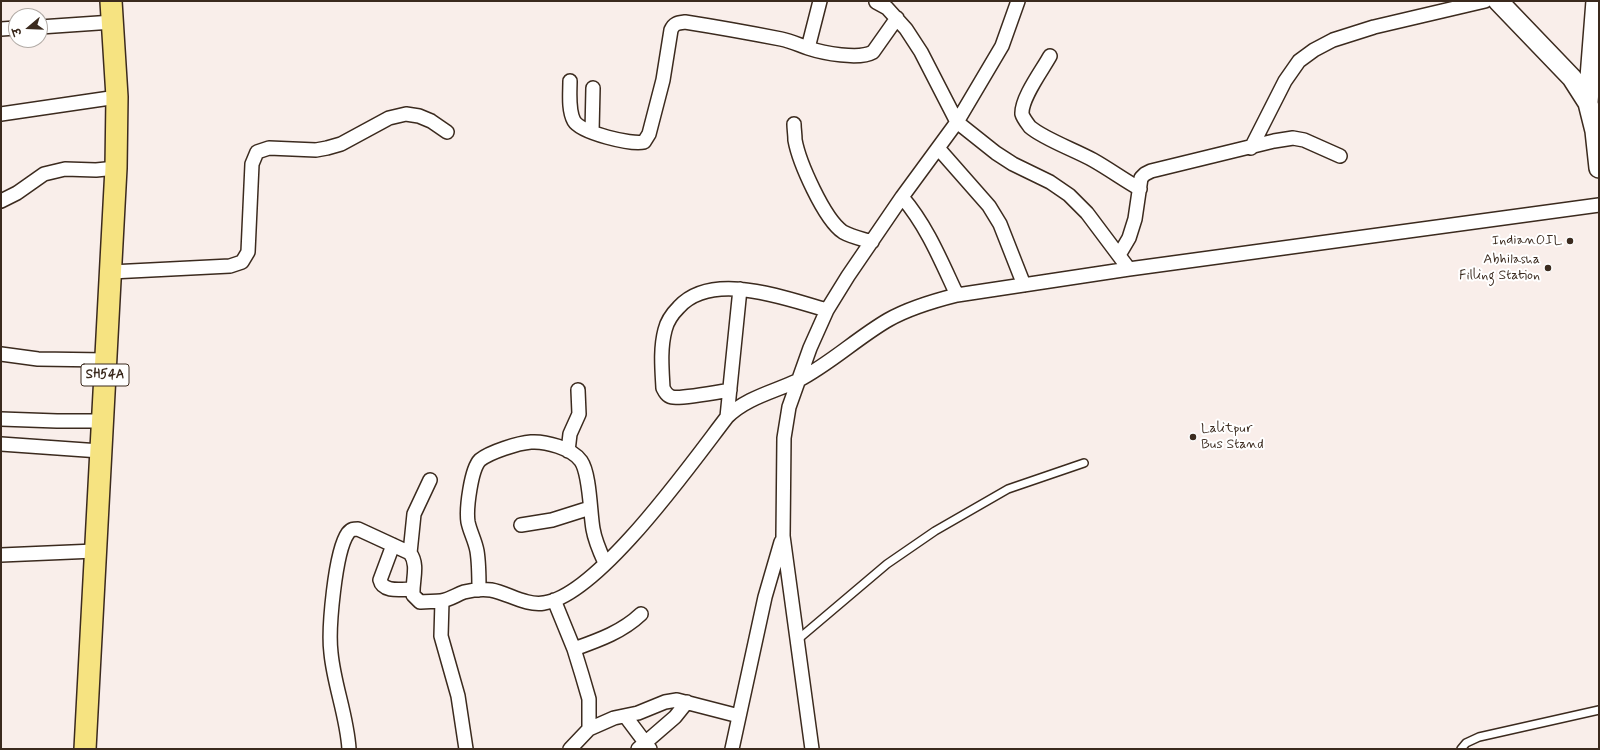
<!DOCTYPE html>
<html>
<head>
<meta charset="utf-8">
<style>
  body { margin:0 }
  #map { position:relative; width:1600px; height:750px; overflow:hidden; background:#f9eeea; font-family:Mynerve,"Playpen Sans Deva",sans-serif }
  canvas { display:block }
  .frame { position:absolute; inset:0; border:2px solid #3b2a1e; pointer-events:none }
  .north { position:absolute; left:8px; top:8px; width:40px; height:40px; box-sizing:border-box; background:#fff; border:1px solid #b1aaa5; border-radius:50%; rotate:251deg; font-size:11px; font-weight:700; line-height:16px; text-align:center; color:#3b2a1e }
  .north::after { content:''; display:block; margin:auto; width:14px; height:18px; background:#3b2a1e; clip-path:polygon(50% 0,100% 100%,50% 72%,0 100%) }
</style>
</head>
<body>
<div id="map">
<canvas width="1600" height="750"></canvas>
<div class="frame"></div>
<div class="north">उ</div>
</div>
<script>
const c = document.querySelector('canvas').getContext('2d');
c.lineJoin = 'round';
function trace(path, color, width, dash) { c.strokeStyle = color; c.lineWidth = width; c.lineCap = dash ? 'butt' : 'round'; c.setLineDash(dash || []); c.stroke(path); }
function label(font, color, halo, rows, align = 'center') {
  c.font = font + ' Mynerve,sans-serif'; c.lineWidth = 4; c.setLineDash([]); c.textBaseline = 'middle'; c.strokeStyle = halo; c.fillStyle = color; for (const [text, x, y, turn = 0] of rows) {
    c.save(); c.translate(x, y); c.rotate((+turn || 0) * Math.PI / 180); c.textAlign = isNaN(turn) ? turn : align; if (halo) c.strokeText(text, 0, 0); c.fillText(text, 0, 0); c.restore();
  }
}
const lane = new Path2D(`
  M796,641L887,564L935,531L1008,489L1084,463
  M1461,749L1466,743L1479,737L1599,710`);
const street = new Path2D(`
  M876,2L887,8L906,29L921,52L957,122L996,153L1013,164L1050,182L1069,195L1087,213L1129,269
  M40,27L113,22
  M1,29L16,28
  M808,48L820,1
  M1050,56C1043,69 1021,98 1022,114C1023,118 1027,123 1030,127C1044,139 1075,150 1093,160C1109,169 1124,180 1140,189
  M570,81C570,93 568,110 574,121C581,133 632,145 644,142L649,134L663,80L671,30C674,23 678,23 685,22C717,27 750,33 781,39C791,41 799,45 808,48C823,53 859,60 873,52L897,18
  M1,114L117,97
  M794,124C794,129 795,134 795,140C799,162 824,219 843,232C852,237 863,239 872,242
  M592,132L593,88
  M938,148L989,206L1000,224L1024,285
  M1251,148L1285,81L1299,61L1314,50L1333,40L1374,27L1485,1
  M902,197C927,226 941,261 957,295
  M1,201L17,193L44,174L65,169L96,170L116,168
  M1119,255L1129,238L1135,219L1141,178L1145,174L1151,171L1274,141L1293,138L1304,140L1340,156
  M111,272L230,266L242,262L248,252L252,164L257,152L269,148L316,150L327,148L341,144L389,118L406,114L419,116L431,121L447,132
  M1,354L38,359L106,360
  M730,390C718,392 681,399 672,397C667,396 665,392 663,388C662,369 660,349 665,330C667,321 672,314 679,307C713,270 786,299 827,310
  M727,417L740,289
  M1,419L57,421H103
  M1,444L100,451
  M568,451L570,434L579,414L578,390
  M521,525L552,520L590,508
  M393,545L380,580C383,593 402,589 413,589
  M410,553L414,514L430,480
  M1,555L95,551
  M479,590C479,577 479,563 477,551C475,540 470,532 468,522C466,509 471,469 480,460C490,452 518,443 531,442C545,441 572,448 581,461C590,474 590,512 593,529C595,541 600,552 605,563
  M554,600L574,649L582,675L589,699V729L570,749
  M442,601L441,636L458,696L466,749
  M574,649C599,640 622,632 641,614
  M626,717L650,749
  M589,729L614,718L638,713L665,702L677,700L739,716
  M349,749C347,716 334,685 331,653C328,630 335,551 348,533C351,529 354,529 358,529L410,553C419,565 412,581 413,595L420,602C427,601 434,602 441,601C449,600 456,595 464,592C472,590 483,589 491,590C508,593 526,606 544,603C598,596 693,461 727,417C746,398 773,392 797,381C830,364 857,338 888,320C909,308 933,301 957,295L1129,269L1599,205
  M638,749L675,717L687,702
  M732,749L765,597L781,542
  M812,749L783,536L784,438L789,407L810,348L827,310L848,276L902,197L957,122L1002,46L1018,1`);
const secondary = new Path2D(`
  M1498,1L1572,78L1588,103L1595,131L1599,168
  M1588,103L1596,1`);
const primary = new Path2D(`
  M85,749L116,168L117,97L111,1`);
trace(lane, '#3b2a1e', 10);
trace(street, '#3b2a1e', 16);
trace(secondary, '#3b2a1e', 22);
trace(primary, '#3b2a1e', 24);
trace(lane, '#fff', 7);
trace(street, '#fff', 13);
trace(secondary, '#fff', 19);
trace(primary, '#f6e381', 21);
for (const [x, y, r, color] of [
  [1570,241,4,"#3b2a1e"],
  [1548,268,4,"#3b2a1e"],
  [1193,437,4,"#3b2a1e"]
]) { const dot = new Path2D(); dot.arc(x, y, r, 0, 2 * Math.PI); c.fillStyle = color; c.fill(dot); trace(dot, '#fff', 1.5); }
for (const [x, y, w] of [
  [105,375,48]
]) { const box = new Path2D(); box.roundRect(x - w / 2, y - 11, w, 22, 3); c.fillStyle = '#fff'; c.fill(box); trace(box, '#3b2a1e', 1); }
label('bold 13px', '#3b2a1e', null, [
  ["SH54A",105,375]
]);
label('14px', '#3b2a1e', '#fff', [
  ["IndianOIL",1562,241],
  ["Abhilasha",1540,260],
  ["Filling Station",1540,276],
  ["Lalitpur",1201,429,"left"],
  ["Bus Stand",1201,445,"left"]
], 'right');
</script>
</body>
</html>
